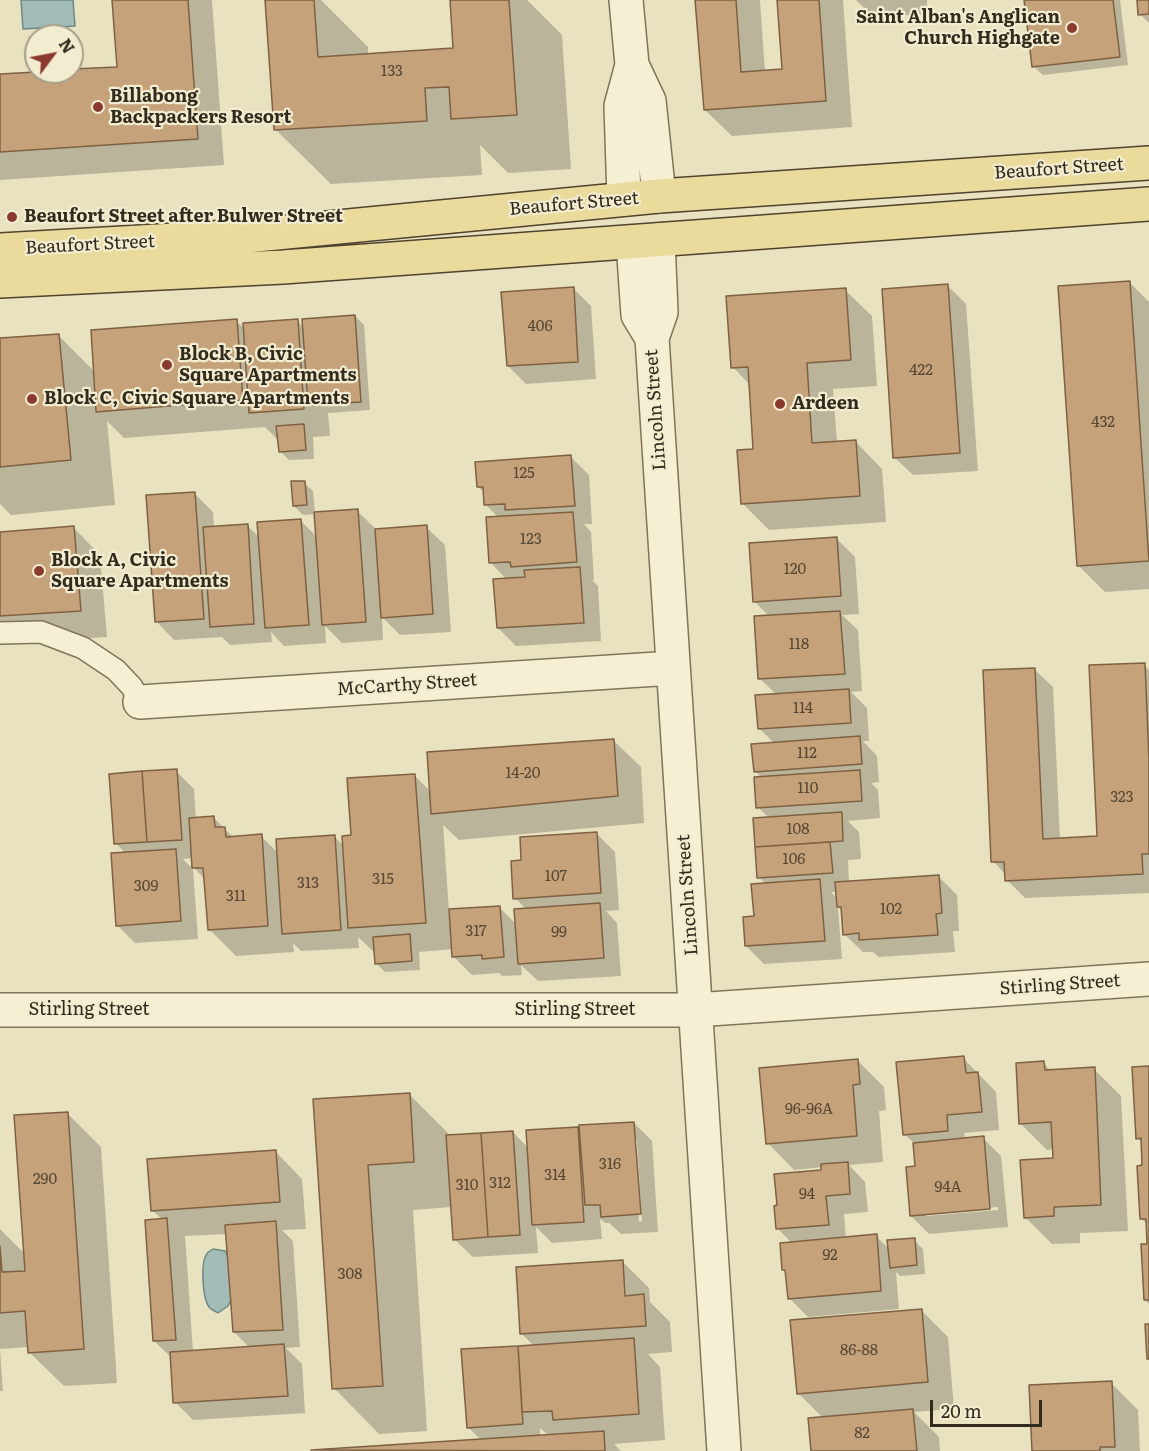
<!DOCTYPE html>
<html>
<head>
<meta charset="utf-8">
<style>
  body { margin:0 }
  #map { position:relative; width:1149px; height:1451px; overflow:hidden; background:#e9e2c1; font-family:Literata,serif }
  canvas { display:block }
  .north { position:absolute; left:24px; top:24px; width:60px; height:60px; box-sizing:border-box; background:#f2ecd0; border:2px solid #a59e88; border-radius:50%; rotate:58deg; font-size:16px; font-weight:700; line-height:24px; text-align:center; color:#322a1d }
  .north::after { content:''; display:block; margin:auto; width:21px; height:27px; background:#8b3a30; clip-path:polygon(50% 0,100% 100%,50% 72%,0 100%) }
  .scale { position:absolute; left:930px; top:1400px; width:112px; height:27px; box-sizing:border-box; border:3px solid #322a1d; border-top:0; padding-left:8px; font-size:18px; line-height:21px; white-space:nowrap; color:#322a1d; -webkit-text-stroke:4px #f2ecd0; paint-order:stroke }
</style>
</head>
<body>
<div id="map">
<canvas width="1149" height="1451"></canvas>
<div class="north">N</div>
<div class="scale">20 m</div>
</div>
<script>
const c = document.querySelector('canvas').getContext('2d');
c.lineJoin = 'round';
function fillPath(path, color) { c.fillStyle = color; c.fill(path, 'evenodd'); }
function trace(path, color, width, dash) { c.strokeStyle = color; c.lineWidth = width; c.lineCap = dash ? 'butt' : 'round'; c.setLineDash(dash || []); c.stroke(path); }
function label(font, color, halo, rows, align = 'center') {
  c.font = font + ' Literata,serif'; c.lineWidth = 4.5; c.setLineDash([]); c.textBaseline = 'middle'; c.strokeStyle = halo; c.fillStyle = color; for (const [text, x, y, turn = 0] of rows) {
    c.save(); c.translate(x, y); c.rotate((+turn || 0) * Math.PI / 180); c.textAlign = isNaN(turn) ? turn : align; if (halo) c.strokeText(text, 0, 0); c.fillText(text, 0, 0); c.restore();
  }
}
const water = new Path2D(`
  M21,0H73L75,26L23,29Z
  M213,1249L225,1251L230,1259L232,1298L228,1306L218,1313C215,1311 212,1310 210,1308C202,1300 201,1264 206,1255C208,1251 209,1252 213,1249Z`);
fillPath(water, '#a4bcb8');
trace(water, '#6c8985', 1.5);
fillPath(new Path2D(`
  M114,0H212L224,165L0,180V75L72,72V71L118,68Z
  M267,0H321L368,47V55L455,49L451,0H527L562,35L571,169L508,173L480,145L482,175L331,184L276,130Z
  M697,0H760L765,72L784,70L778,0H843L852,127L732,136L705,110Z
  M856,0H927V14L873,17Z
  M1026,0H1120L1128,65L1043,75L1034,67Z
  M1139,0H1149V23L1140,14Z
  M1129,282L1149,302V589L1105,592L1078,565Z
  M948,286L966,304L978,471L913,475L894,457Z
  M573,288L591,306L596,379L526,384L508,366Z
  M845,290L872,316L877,386L833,389L837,443L856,442L882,469L886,522L769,530L742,503L755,450L750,385L733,367Z
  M355,316L364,325L370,410L328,413L330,436L313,437L314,459L289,460L280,451L279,439H277L265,427L124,438L107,421L115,505L11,515L0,504V340L58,335L95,372L236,321L245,329L297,321L304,328Z
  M571,457L589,475L592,524H584L591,532L594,580H592L598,586L601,641L516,646L498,628L507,580L491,563L499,518L486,505L485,493L478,487Z
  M304,483L313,491L315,514L303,515L294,506Z
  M194,493L213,512L214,527L247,525L260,538L300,520L317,537L357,511L376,529L426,527L445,545L451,632L400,635L382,617L383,640L342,643L325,626L326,643L284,646L271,632L272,642L230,645L222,637L174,640L156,621Z
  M74,528L100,555L107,637L0,644V533Z
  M837,539L855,557L859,614L842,615L858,630L862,691L851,692L867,708L869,741H863L877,756L879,782L871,783L878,790L880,818L848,821L859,832L861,859L848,860L849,882L938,876L957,895L959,931H953L955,952L879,957L873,952H863L844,934L843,911L838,907L842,959L764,964L746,946L766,884L759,877L755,819L769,818L758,807L762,778L755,771L774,743L759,728L777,695L760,679L770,617L754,601ZM831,892H837L838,899Z
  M1144,665L1149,670V893L1025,898L1007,880L1006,875L993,861L1034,669L1053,687L1060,839L1099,838Z
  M614,741L641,767L644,823L459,840L443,825L449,911L500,908L517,925L526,909L515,898L523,862L596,833L615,852L619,910L606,911L617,923L621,976L538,981L521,965L522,975L502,976L499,973L472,975L453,956V949L419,952L420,970L385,972L376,963V954L358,937L359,948L301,951L293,943L294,952L236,956L209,929L206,880L193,867V858L183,859L193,869L198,939L135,943L117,925L126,854L116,843L176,771L194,789L196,819L214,818L234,838L261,836L278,853L335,837L344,846L415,776L431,792Z
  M963,1058L996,1092L999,1130L964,1133L965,1139L983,1138L1001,1156L1008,1227L929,1234L911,1216L917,1168L915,1144L904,1134ZM998,1207V1210L926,1216V1213Z
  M857,1060L884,1087L886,1110L879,1111L883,1162L849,1165L865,1182L868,1212L844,1214L846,1239L876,1236L889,1249L914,1240L923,1249L925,1274L900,1276L896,1272L899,1309L808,1317L790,1299L787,1273L784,1269L792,1243L778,1229L823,1172V1167L794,1170L768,1143Z
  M1043,1063L1051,1071L1094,1069L1121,1096L1128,1231L1080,1233V1243L1052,1244L1025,1217L1055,1159L1054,1149L1047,1150L1020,1123Z
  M1149,1067V1304L1145,1300L1148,1246L1147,1224L1141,1218L1144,1167L1143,1144L1137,1138Z
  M409,1094L451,1136L513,1132L529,1149L577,1128L581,1132L634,1123L652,1141L658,1232L621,1234L609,1223H605L600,1219L602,1239L552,1243L536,1227L538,1253L473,1257L454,1239L452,1207L413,1210L427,1431L379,1434L334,1388L314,1100ZM634,1140H637L642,1221L639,1222Z
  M67,1113L101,1147L117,1383L64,1386L29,1352V1347L0,1349L3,1391H0V1229L25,1254Z
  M276,1152L302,1179L306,1229L282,1230L293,1241L300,1347L286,1348L302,1364L305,1413L193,1420L175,1402L172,1358L154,1341L163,1220L152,1210ZM228,1234L234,1332L250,1348L193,1352L185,1236Z
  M622,1261L649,1288L650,1302L670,1322L672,1352L648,1354L660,1367L665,1440L614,1444L621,1451H322L482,1441L468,1427L534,1346L522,1334ZM540,1428L546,1433L549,1436L540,1437Z
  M921,1310L948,1337L954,1409L914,1412L939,1437L940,1451H812L823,1418L798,1393Z
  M1111,1383L1138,1410L1140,1451H1033Z`), '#0003');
const building = new Path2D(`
  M112,0H188L198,139L0,152V74L36,72H72V69L117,67Z
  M265,0H314L318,57L453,48L450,0H509L517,115L451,119L449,87L425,88L427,121L274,130Z
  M695,0H736L741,72L782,69L777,0H819L826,101L704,110Z
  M1024,0H1113L1120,57L1032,67Z
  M1137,0H1149V14L1138,15Z
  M1130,281L1149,561L1077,566L1058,286Z
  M948,284L960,453L893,458L882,289Z
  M574,287L578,362L507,366L501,292Z
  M846,288L851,360L807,363L812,443L856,440L860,496L741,504L737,450L753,449L748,367L731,368L726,296Z
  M355,315L361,402L308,405L302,319Z
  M237,319L243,400L96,412L91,330Z
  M298,319L304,409L249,413L243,323Z
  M59,334L71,460L0,467V338Z
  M304,424L306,450L279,452L276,426Z
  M571,455L575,506L505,510V504L484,505L483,487H477L475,462Z
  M291,481H305L307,505L293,506Z
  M195,492L204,619L155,622L146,495Z
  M358,509L366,622L322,625L314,512Z
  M573,512L577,562L511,567L510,562L489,563L486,517Z
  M301,519L309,625L265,628L257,522Z
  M248,524L254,624L210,627L203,527Z
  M427,525L433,614L381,618L375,529Z
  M74,526L81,611L0,616V532Z
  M837,537L841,596L753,602L749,543Z
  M580,567L584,623L497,628L493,579L525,577L524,570Z
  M840,611L845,674L758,679L754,616Z
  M1145,663L1149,759V854H1142L1143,874L1005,881L1004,862H991L983,670L1035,668L1043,839L1097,836L1089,665Z
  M849,689L851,723L758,729L755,695Z
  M860,736L862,764L754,772L751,744Z
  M614,739L618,796L431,814L427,752Z
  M177,769L182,840L147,842L142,771Z
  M860,770L862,801L756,808L754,777Z
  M142,771L147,842L114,844L109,774Z
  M415,774L426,923L348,928L342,836L351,835L347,778Z
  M842,812L843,841L755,847L753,818Z
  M214,816L215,827H225L226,837L262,834L268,926L208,930L203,868H192L189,818Z
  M597,832L601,893L513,899L511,861L521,860L520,837Z
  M335,835L341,930L282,934L276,839Z
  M830,842L833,873L757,878L755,847Z
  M176,849L181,921L116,926L111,853Z
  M939,875L942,913L936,914L938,935L859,940V933L843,935L841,907H837L835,882Z
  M820,879L825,941L745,946L743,917L754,916L751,884Z
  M600,903L604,958L518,964L514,909Z
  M500,906L504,957L482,959V955L452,957L449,909Z
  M410,934L412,961L375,964L373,937Z
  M964,1056L966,1073L978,1072L982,1112L947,1115L948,1131L903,1135L896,1062Z
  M858,1059L860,1084L853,1085L857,1136L766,1144L759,1068Z
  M1044,1061L1045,1070L1095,1067L1101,1205L1054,1207V1216L1024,1218L1020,1160L1053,1158L1051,1122L1019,1124L1016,1063Z
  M1149,1066V1300H1144L1141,1244H1147L1146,1219H1140L1137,1166L1142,1165L1141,1138L1136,1139L1132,1067Z
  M410,1093L414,1162L368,1165L383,1386L332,1389L313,1099Z
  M68,1112L84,1349L28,1353L25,1311L0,1313V1246L2,1272L25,1271L14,1115Z
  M634,1122L641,1214L601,1217L600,1205H585L579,1125Z
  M578,1127L584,1222L532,1225L526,1130Z
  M513,1131L520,1235L488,1237L481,1133Z
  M481,1133L488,1237L453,1240L446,1135Z
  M984,1136L990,1209L910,1216L906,1167L915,1166L913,1143Z
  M276,1150L280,1202L151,1211L147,1159Z
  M848,1162L850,1194L826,1196L829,1225L776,1229L774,1206L777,1205L774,1174L821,1170V1164Z
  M167,1218L176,1340L153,1341L145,1220Z
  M276,1221L283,1330L233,1332L225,1225Z
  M877,1234L881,1291L788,1299L785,1270H782L780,1243Z
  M915,1238L917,1265L890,1268L887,1240Z
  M623,1260L625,1296L644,1294L646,1326L520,1334L516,1267Z
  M922,1309L928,1382L797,1394L790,1320Z
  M1145,1324H1149V1359H1147Z
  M634,1338L639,1414L553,1420L552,1411L522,1412L518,1346Z
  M284,1344L288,1396L173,1403L170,1352Z
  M518,1346L523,1424L467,1428L461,1349Z
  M1112,1381L1115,1447H1100V1451H1032L1029,1385Z
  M913,1409L917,1451H811L808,1418Z
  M604,1431L605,1451L311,1450Z`);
fillPath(building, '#c5a27a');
trace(building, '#7e6142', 1.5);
const service = new Path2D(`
  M0,633L41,632L83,648L116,670L132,687L140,702`);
const minor = new Path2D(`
  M632,65L649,101L659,196
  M624,199L621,106L632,65L626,0
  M658,240L661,312L652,338L724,1451
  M633,242L638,315L652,338
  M140,702L673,668
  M0,1010H695L1149,979`);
const primary = new Path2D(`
  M0,250L245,236L659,196L1149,163
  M0,281L283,267L1149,204`);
trace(service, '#81745a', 24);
trace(minor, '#81745a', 36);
trace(primary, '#4f422f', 36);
trace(service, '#f5efd4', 21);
trace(minor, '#f5efd4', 33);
trace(primary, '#eadb9c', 33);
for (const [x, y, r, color] of [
  [1072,28,6,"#8b3a30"],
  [98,107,6,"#8b3a30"],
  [12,217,6,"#8b3a30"],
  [167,365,6,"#8b3a30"],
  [32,399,6,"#8b3a30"],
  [780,404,6,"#8b3a30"],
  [39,571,6,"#8b3a30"]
]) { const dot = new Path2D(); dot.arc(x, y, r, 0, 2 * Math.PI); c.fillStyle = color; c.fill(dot); trace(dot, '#f2ecd0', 2); }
label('15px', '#574834', null, [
  ["133",392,72],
  ["406",540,327],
  ["422",921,371],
  ["432",1103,423],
  ["125",524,474],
  ["123",531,540],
  ["120",795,570],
  ["118",799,645],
  ["114",803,709],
  ["112",807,754],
  ["14-20",523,774],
  ["110",808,789],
  ["323",1122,798],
  ["108",798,830],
  ["106",794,860],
  ["107",556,877],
  ["315",383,880],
  ["313",308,884],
  ["309",146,887],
  ["311",236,897],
  ["102",891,910],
  ["317",476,932],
  ["99",559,933],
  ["96-96A",809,1110],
  ["316",610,1165],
  ["314",555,1176],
  ["290",45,1180],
  ["312",500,1184],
  ["310",467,1186],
  ["94A",948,1188],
  ["94",807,1195],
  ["92",830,1256],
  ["308",350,1275],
  ["86-88",859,1351],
  ["82",862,1434]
]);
label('bold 18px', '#322a1d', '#f2ecd0', [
  ["Saint Alban's Anglican",1060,18,"right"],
  ["Church Highgate",1060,39,"right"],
  ["Billabong",110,97],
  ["Backpackers Resort",110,118],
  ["Beaufort Street after Bulwer Street",24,217],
  ["Block B, Civic",179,355],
  ["Square Apartments",179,376],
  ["Block C, Civic Square Apartments",44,399],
  ["Ardeen",792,404],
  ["Block A, Civic",51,561],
  ["Square Apartments",51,582]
], 'left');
label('18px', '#322a1d', '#f2ecd0', [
  ["Beaufort Street",1059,169,-4],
  ["Beaufort Street",574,204,-5],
  ["Beaufort Street",90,245,-3],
  ["Lincoln Street",656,410,-94],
  ["McCarthy Street",407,685,-4],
  ["Lincoln Street",688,895,-94],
  ["Stirling Street",1060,985,-4],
  ["Stirling Street",89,1010],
  ["Stirling Street",575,1010]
]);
</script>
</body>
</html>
